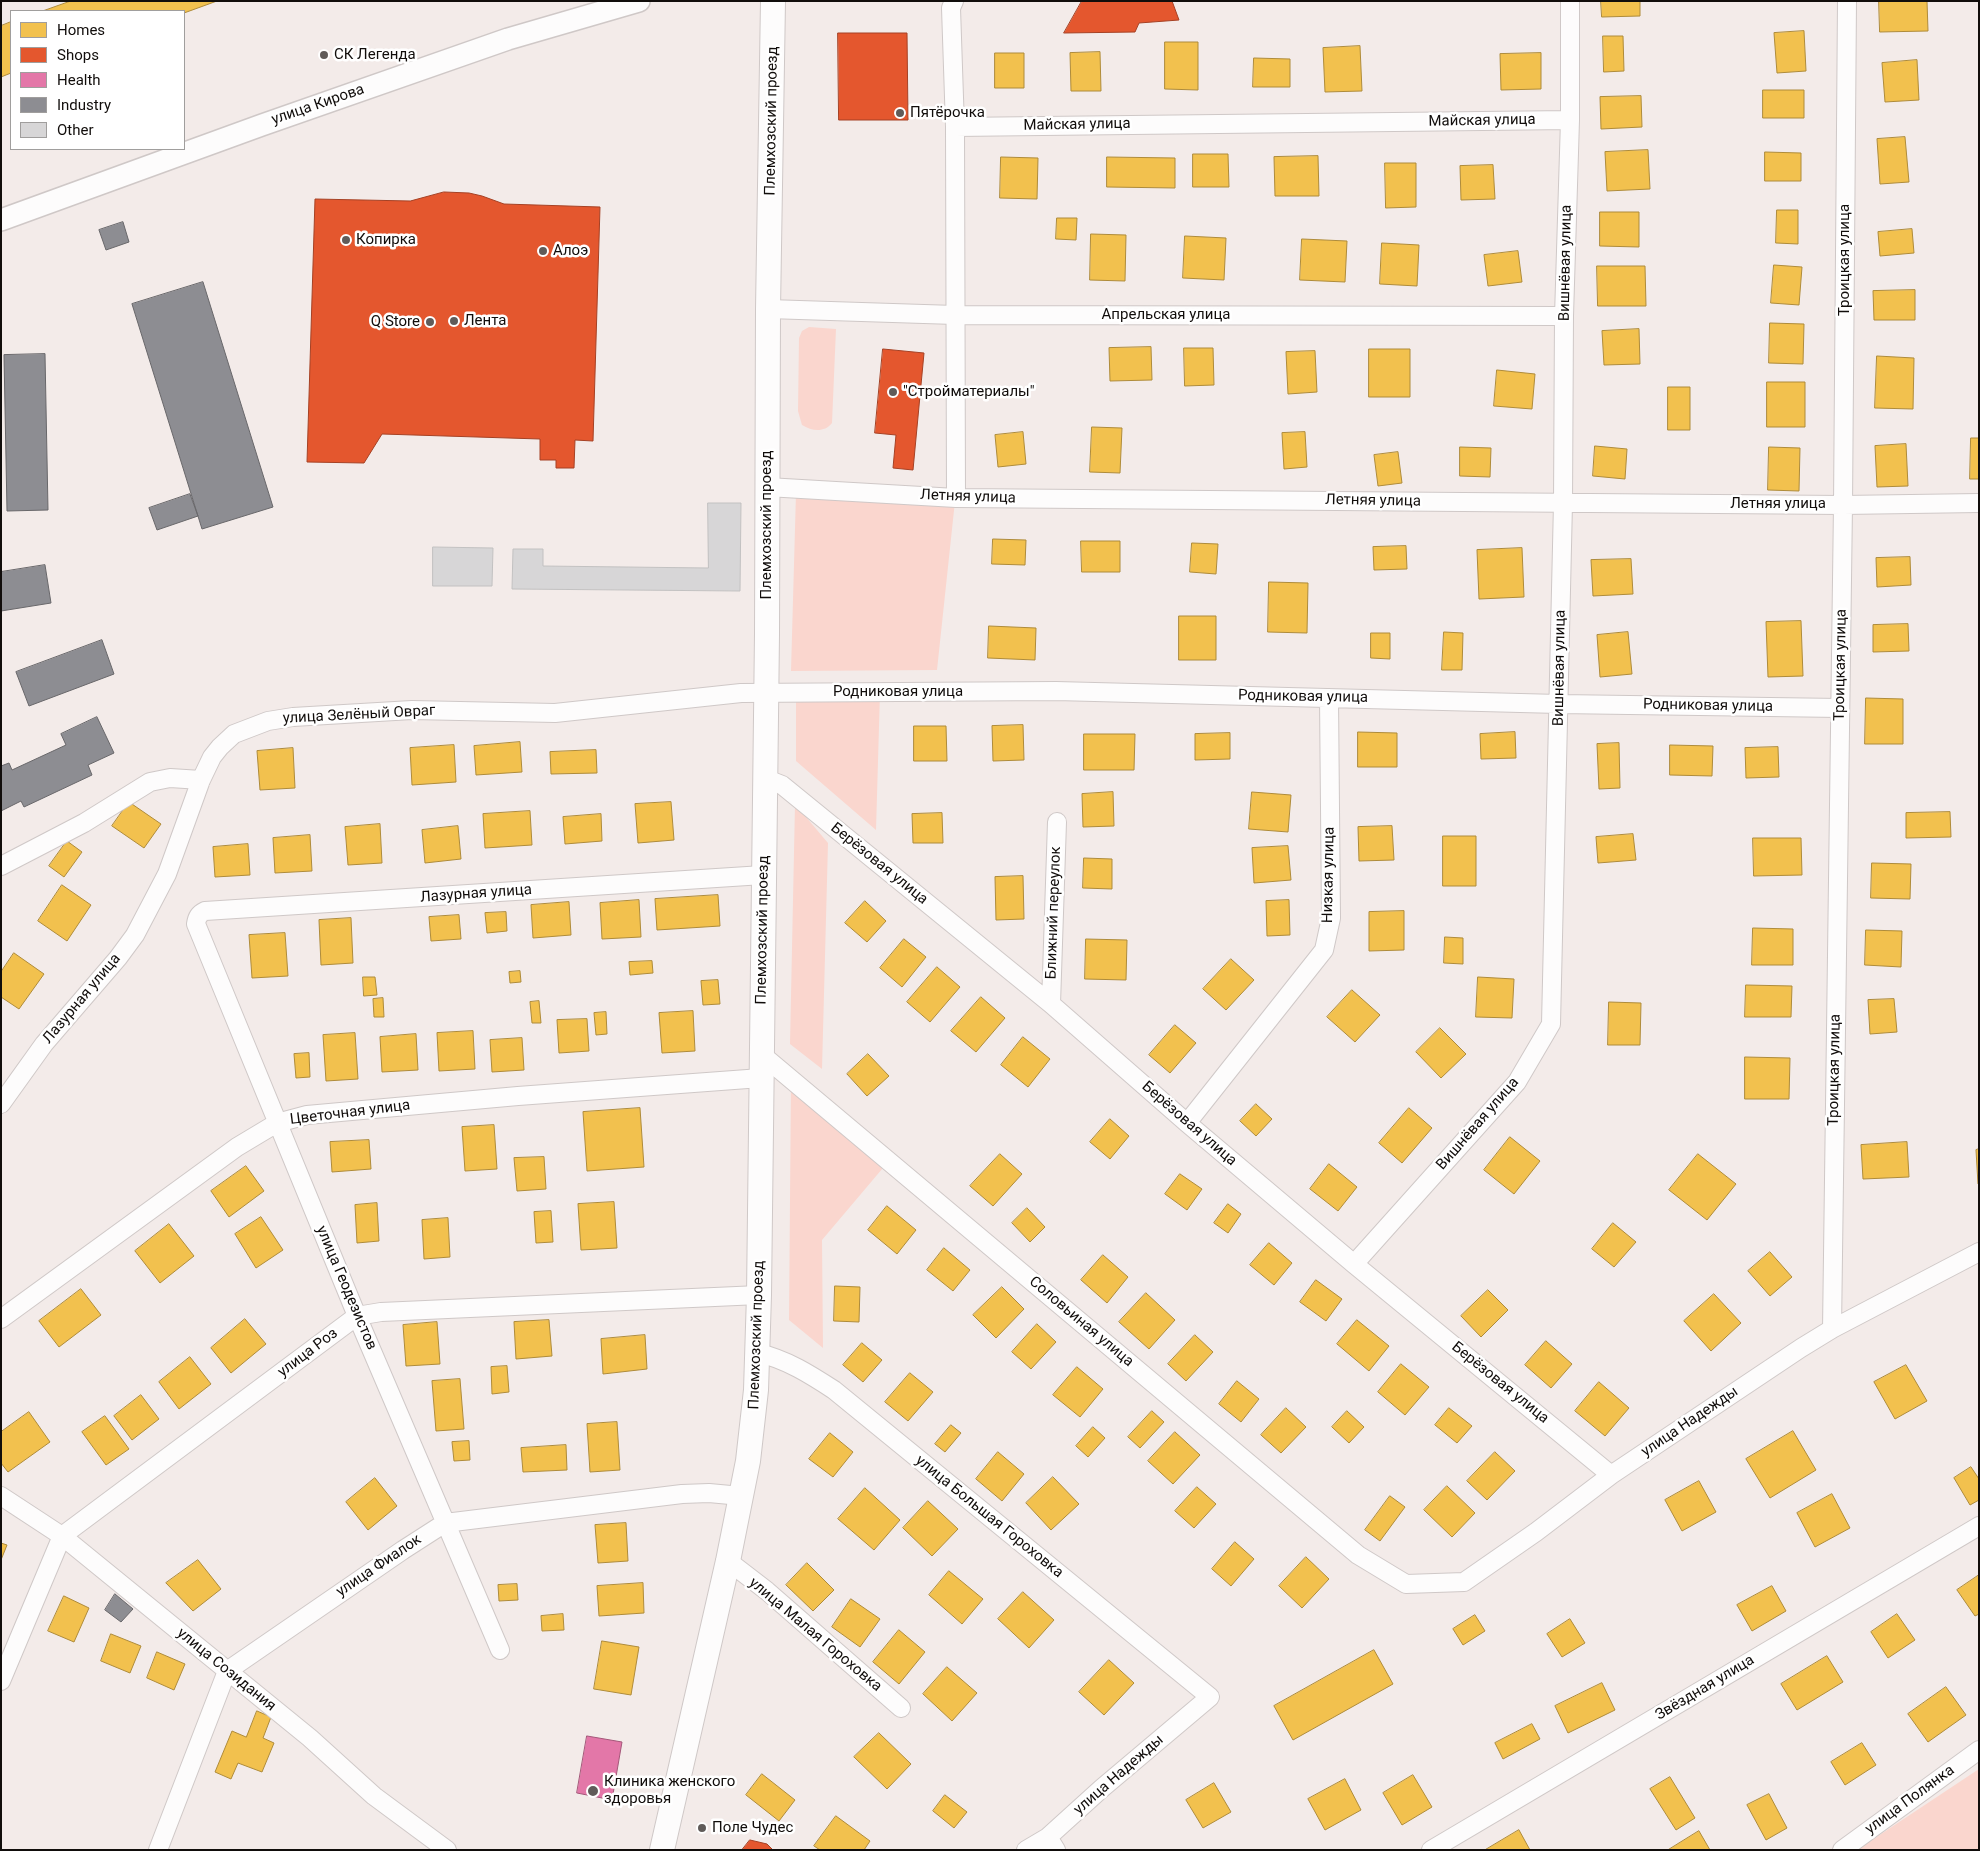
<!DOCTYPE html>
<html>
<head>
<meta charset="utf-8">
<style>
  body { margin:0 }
  #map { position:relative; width:1980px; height:1851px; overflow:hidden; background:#f3ebe9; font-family:Roboto,sans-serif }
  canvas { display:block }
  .frame { position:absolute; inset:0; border:2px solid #110d0b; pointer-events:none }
  .legend { position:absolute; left:10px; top:10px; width:175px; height:140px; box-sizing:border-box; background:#fff; border:1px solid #a09e9d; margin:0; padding:6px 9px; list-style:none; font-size:15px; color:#110d0b }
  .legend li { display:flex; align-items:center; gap:10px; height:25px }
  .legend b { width:25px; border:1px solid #a09e9d }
</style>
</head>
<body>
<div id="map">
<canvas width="1980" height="1851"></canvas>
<div class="frame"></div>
<ul class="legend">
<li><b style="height:14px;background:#f2c14e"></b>Homes</li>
<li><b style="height:14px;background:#e4572e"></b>Shops</li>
<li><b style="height:14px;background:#e377a8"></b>Health</li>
<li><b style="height:14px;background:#8d8d92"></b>Industry</li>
<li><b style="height:14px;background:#d7d6d7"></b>Other</li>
</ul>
</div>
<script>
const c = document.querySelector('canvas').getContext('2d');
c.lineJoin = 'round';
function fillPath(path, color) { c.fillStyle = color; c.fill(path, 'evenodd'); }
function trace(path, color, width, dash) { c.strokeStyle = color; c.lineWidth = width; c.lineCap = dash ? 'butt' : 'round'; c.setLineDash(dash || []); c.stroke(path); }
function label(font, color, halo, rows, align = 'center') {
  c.font = font + ' Roboto,sans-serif'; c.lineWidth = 5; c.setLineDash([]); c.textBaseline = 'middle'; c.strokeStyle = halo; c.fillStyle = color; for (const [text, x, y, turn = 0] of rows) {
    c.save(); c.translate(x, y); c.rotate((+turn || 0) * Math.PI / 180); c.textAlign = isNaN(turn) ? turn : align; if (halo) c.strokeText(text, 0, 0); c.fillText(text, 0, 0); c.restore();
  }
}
fillPath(new Path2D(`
  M809,327L836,329L832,423C824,433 812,431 802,425L798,411L799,338L802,331Z
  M796,493L955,501L937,670L791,671Z
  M796,692H880L876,830L796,761Z
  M795,804L828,843L822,1069L790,1044Z
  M791,1080L888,1162L822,1240L823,1348L789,1320Z
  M1979,1769V1850H1859L1860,1848Z`), '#fad6ce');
const homes = new Path2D(`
  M71,1H217L184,13V11H43Z
  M1601,1H1640V16L1602,17Z
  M1879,1H1927L1928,31L1880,32Z
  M11,22V73L1,77V26Z
  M1804,31L1806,71L1777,73L1774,33Z
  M1603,36H1623L1624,71L1604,72Z
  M1165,42H1198V90L1165,89Z
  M1360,46L1362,91L1325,92L1323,48Z
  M1100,52L1101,91H1071L1070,53Z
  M995,53H1024V88H995Z
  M1541,53V89L1501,90L1500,54Z
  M1254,58L1290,59V87H1253Z
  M1917,60L1919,100L1885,102L1882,63Z
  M1763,90H1804V118H1763Z
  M1641,96L1642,127L1601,129L1600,97Z
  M1905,137L1909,182L1880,184L1877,139Z
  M1648,150L1650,189L1607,191L1605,152Z
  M1765,152L1801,153V181H1765Z
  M1193,154H1228L1229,187H1193Z
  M1318,156L1319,196H1275L1274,157Z
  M1001,157L1038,158L1037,199L1000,198Z
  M1107,157L1175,158V188L1107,187Z
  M1385,163H1416V207L1386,208Z
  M1493,165L1495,199L1461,200L1460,166Z
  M1777,210H1798V244L1776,243Z
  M1600,212H1639V247L1600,246Z
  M1057,218H1077L1076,240L1056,239Z
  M1912,229L1914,253L1880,256L1878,232Z
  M1091,234L1126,235L1125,281L1090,280Z
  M1185,236L1226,238L1224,280L1183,278Z
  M1302,239L1347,241L1345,282L1300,280Z
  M1382,243L1419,245L1417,286L1380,284Z
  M1518,251L1522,282L1488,286L1484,255Z
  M1774,265L1802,267L1799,305L1771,303Z
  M1597,266H1645L1646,306H1598Z
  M1915,290V320H1874L1873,291Z
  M1770,323L1804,324L1803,364L1769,363Z
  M1639,329L1640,364L1604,365L1602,331Z
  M1151,347L1152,380L1110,381L1109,348Z
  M1184,348H1213L1214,385L1185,386Z
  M1369,349H1410V397H1369Z
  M1315,351L1317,392L1288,394L1286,352Z
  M1877,356L1914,358L1913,409L1875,408Z
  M1497,370L1535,374L1532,409L1494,406Z
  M1767,382H1805V427H1767Z
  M1668,387H1690V430H1668Z
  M1092,427L1122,428L1120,473L1090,472Z
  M1023,432L1026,464L998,467L995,435Z
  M1305,432L1307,467L1284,469L1282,433Z
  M1971,438H1979V479H1970Z
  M1906,444L1908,486L1877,487L1875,446Z
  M1595,446L1627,449L1625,479L1593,476Z
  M1460,447L1491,448L1490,477L1460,476Z
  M1769,447L1800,448L1799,491L1768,490Z
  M1398,452L1402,483L1378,486L1374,455Z
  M993,539L1026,540L1025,565L992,564Z
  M1081,541H1120V572H1082Z
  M1192,543L1218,544L1216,574L1190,572Z
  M1406,546L1407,569L1374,570L1373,547Z
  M1522,548L1524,597L1479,599L1477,550Z
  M1910,557L1911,585L1877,587L1876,558Z
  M1631,559L1633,594L1593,596L1591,560Z
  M1269,582L1308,583L1307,633L1268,632Z
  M1179,616H1216V660H1179Z
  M1801,621L1803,676L1768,677L1766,622Z
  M1908,624L1909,651L1873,652V625Z
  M989,626L1036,628L1035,660L988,658Z
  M1444,632L1463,633L1462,670H1442Z
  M1628,632L1632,674L1600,677L1597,635Z
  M1371,633H1390V659L1371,658Z
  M1866,698L1903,699V744H1865Z
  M1023,725L1024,760L993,761L992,726Z
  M914,726H946L947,761H914Z
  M1358,732L1397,733V767H1358Z
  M1515,732L1516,758L1481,759L1480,734Z
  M1230,733V759L1195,760V734Z
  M1084,734H1135L1134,770H1084Z
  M520,742L522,772L476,775L474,746Z
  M1619,743L1620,788L1599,789L1597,744Z
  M454,745L456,782L412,785L410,748Z
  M1670,745L1713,746L1712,776L1670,775Z
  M1778,747L1779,777L1746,778L1745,748Z
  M293,748L295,788L260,790L257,751Z
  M596,750L597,773L551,774L550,752Z
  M1113,792L1114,826L1083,827L1082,794Z
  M1252,792L1291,795L1288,832L1249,829Z
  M129,802L161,824L144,848L112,826Z
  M671,802L674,840L638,843L635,804Z
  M530,811L532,845L485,848L483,814Z
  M1950,812L1951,837L1906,838V813Z
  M942,813L943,843H913L912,814Z
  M601,814L602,841L565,844L563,817Z
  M380,824L382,863L348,865L345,827Z
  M458,826L461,859L425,863L422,830Z
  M1392,826L1394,860L1359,861L1358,827Z
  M1633,834L1636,860L1598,863L1596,837Z
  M310,835L312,871L275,873L273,838Z
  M1443,836H1476V886H1443Z
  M1753,838H1801L1802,875L1754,876Z
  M67,841L82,852L64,877L49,866Z
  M248,844L250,875L215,877L213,847Z
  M1288,846L1291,880L1254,883L1252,848Z
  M1084,858L1112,859V889L1083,888Z
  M1872,863L1911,864L1910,899L1871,898Z
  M1023,876L1024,919L996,920L995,877Z
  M62,885L91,905L67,941L38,921Z
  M718,895L720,926L657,930L655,899Z
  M639,900L641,937L602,939L600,903Z
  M1289,900L1290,935L1267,936L1266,901Z
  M865,901L886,921L867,942L845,923Z
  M569,902L571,935L533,938L531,905Z
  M1404,911V950L1369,951V912Z
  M506,912L507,931L487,933L485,913Z
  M459,915L461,939L431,941L429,917Z
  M351,918L353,963L321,965L319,920Z
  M1753,928L1793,929V965H1752Z
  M1866,930L1902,931L1901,967L1865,965Z
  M285,933L288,976L252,978L249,935Z
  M1445,937L1463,938V964L1444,963Z
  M904,939L926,957L902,987L880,968Z
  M1086,939L1127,940L1126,980L1085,979Z
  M14,953L44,974L19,1009L1,997V972Z
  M1231,959L1254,980L1226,1010L1203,989Z
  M652,961L653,973L630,975L629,962Z
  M937,967L960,987L930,1022L907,1002Z
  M520,971L521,982L510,983L509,972Z
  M363,977H375L377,995L364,996Z
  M1478,977L1514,979L1512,1018L1476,1017Z
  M718,980L720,1004L703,1005L701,981Z
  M1746,985L1792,986L1791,1017H1745Z
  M1352,990L1380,1015L1355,1042L1327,1017Z
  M981,997L1005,1018L976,1052L951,1031Z
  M383,998L384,1017H374L373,999Z
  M1894,999L1897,1032L1870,1034L1868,1000Z
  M539,1001L541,1023H532L530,1002Z
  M1609,1002L1641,1003L1640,1045H1608Z
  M693,1011L695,1051L662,1053L659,1013Z
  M606,1012L607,1034L596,1035L594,1013Z
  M587,1019L589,1051L559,1053L557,1020Z
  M1175,1025L1196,1043L1170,1073L1149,1055Z
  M1440,1028L1466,1054L1441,1078L1416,1052Z
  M473,1031L475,1069L439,1071L437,1033Z
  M355,1033L358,1079L326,1081L323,1035Z
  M416,1034L418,1070L382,1072L380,1037Z
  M1023,1037L1050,1059L1028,1087L1001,1065Z
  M522,1038L524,1070L492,1072L490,1040Z
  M309,1053L310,1077L296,1078L294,1054Z
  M868,1054L889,1076L867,1096L847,1074Z
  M1745,1057L1790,1058L1789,1099H1745Z
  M1256,1104L1272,1119L1256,1136L1240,1121Z
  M640,1108L644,1167L587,1171L583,1112Z
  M1409,1108L1432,1128L1402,1163L1379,1143Z
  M1110,1119L1129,1136L1110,1159L1090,1142Z
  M494,1125L497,1169L465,1171L462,1127Z
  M1510,1137L1540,1161L1514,1194L1484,1170Z
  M369,1140L371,1169L332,1172L330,1142Z
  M1907,1142L1909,1177L1863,1179L1861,1145Z
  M1979,1149V1184H1978L1976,1150Z
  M1000,1154L1022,1174L993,1206L970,1186Z
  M1698,1154L1736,1184L1707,1220L1669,1190Z
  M544,1157L546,1189L517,1191L514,1158Z
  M1329,1164L1357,1187L1338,1211L1310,1189Z
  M246,1166L264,1191L229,1217L211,1191Z
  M1180,1174L1202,1189L1187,1210L1165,1194Z
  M614,1202L617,1248L581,1250L578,1204Z
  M377,1203L379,1241L357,1243L355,1205Z
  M1228,1204L1241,1214L1228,1233L1214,1223Z
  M887,1206L916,1230L897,1254L868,1230Z
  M1027,1208L1045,1227L1030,1242L1012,1223Z
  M551,1211L553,1242L536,1243L534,1212Z
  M261,1217L283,1250L256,1268L235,1234Z
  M448,1218L450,1257L424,1259L422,1220Z
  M1613,1223L1636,1242L1614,1267L1592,1249Z
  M169,1224L194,1256L160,1283L135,1251Z
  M1269,1243L1292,1263L1274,1285L1250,1265Z
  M944,1248L970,1270L953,1291L927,1270Z
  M1770,1252L1792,1277L1770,1296L1748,1271Z
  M1103,1255L1128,1277L1107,1303L1081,1280Z
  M1316,1280L1342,1299L1326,1321L1300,1302Z
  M835,1286L860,1287L859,1322L834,1321Z
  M1002,1287L1024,1309L996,1338L973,1315Z
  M81,1289L101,1315L59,1347L39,1321Z
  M1488,1290L1508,1310L1481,1337L1461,1316Z
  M1146,1293L1175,1320L1149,1349L1119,1322Z
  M1714,1294L1741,1323L1711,1351L1684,1321Z
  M245,1319L266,1344L231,1373L211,1348Z
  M549,1320L552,1356L516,1359L514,1322Z
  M1357,1320L1389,1346L1369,1371L1337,1344Z
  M437,1322L440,1364L406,1366L403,1325Z
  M1037,1324L1056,1342L1031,1369L1012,1352Z
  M645,1335L647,1369L603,1374L601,1339Z
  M1195,1335L1213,1352L1186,1381L1168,1364Z
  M1546,1341L1572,1364L1551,1388L1525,1365Z
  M862,1343L882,1360L863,1382L843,1365Z
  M190,1357L211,1384L179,1409L159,1382Z
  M1401,1364L1429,1387L1405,1415L1378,1392Z
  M1906,1365L1927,1401L1895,1419L1874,1382Z
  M507,1366L509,1392L492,1394L491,1367Z
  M1077,1367L1103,1389L1080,1417L1053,1395Z
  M910,1373L933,1392L908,1421L885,1402Z
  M460,1379L464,1429L436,1431L432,1381Z
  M1237,1381L1259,1399L1241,1422L1219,1404Z
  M1599,1382L1629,1408L1605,1436L1575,1411Z
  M141,1395L159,1419L132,1440L114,1416Z
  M1286,1408L1306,1427L1281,1453L1261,1435Z
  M1449,1408L1472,1426L1457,1443L1435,1425Z
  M1152,1411L1164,1422L1140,1448L1128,1437Z
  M1347,1411L1364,1427L1349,1443L1332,1427Z
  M29,1412L50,1442L8,1472L1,1463V1432Z
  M105,1416L129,1449L106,1465L82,1432Z
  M617,1422L620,1470L590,1472L587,1424Z
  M951,1425L961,1433L945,1452L935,1444Z
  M1093,1427L1105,1438L1088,1457L1076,1446Z
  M1793,1431L1816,1470L1770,1498L1746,1459Z
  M1175,1432L1200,1455L1173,1484L1148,1461Z
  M830,1433L853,1452L833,1477L809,1459Z
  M469,1441L470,1460L454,1461L452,1442Z
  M566,1445L567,1470L523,1472L521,1448Z
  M998,1452L1024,1474L1002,1501L976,1479Z
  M1495,1452L1515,1471L1487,1500L1467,1481Z
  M1971,1467L1979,1479V1500L1970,1505L1954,1478Z
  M1053,1477L1079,1504L1051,1530L1026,1503Z
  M375,1478L397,1506L368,1530L346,1502Z
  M1699,1481L1716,1512L1682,1531L1665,1500Z
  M1447,1486L1475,1513L1452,1537L1424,1510Z
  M1197,1487L1216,1504L1194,1528L1175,1511Z
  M865,1488L900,1520L874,1550L838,1519Z
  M1832,1494L1850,1528L1815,1547L1797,1513Z
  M1390,1496L1405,1507L1380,1541L1365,1530Z
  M928,1501L958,1529L932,1556L903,1528Z
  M626,1523L628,1561L598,1563L595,1525Z
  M1235,1542L1254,1559L1231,1586L1212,1569Z
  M1,1543L7,1545L1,1560Z
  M1306,1557L1329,1579L1302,1608L1279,1586Z
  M198,1560L221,1589L193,1611L166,1583Z
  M807,1563L834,1590L813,1611L786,1585Z
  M949,1571L983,1599L962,1624L929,1595Z
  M1979,1575V1614L1975,1616L1957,1590Z
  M643,1583L644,1613L599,1616L597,1586Z
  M517,1584L518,1600L499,1601L498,1585Z
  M1772,1586L1786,1611L1752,1631L1737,1605Z
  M1023,1592L1054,1620L1029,1648L998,1619Z
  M64,1596L89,1608L74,1642L48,1631Z
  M851,1599L880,1619L860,1647L832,1627Z
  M563,1614L564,1630L542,1631L541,1616Z
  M1897,1614L1915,1640L1888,1658L1871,1632Z
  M1475,1615L1485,1631L1463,1645L1453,1629Z
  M1570,1619L1585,1643L1562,1657L1547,1634Z
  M899,1630L925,1652L899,1684L873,1662Z
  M111,1634L141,1646L130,1673L101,1661Z
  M602,1641L639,1647L631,1695L594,1689Z
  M1374,1650L1393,1684L1293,1740L1274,1706Z
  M157,1652L185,1664L174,1690L147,1678Z
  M1827,1656L1843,1682L1797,1710L1781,1684Z
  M1109,1660L1134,1683L1104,1715L1079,1692Z
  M947,1667L977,1693L952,1721L923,1694Z
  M1602,1683L1615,1710L1568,1733L1555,1706Z
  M1946,1687L1966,1715L1928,1742L1908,1714Z
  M257,1711L271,1717L263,1738L274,1743L262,1772L238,1763L231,1779L215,1772L232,1731L246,1737Z
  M1532,1724L1540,1739L1503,1759L1495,1743Z
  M879,1733L911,1764L887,1789L854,1757Z
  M1862,1743L1876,1765L1845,1785L1831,1762Z
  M762,1774L795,1800L779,1821L746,1795Z
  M1413,1775L1432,1807L1402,1825L1383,1793Z
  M1670,1777L1695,1818L1676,1830L1650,1789Z
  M1345,1779L1361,1810L1325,1830L1308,1799Z
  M1214,1783L1231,1812L1203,1828L1186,1800Z
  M1769,1794L1787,1828L1766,1840L1747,1805Z
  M945,1795L967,1812L954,1828L933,1811Z
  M836,1816L870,1841L864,1850H820L814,1846Z
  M1519,1830L1530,1850H1485Z
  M1699,1831L1710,1850H1668Z`);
fillPath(homes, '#f2c14e');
trace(homes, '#ae8b3a', 1);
const shops = new Path2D(`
  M1082,1H1172L1179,20L1139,23L1135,32L1064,33Z
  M838,33H907L908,120H839Z
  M444,192L469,193L482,196L504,204L600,207L593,441L575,440L574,468H556V460H540V439L382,434L364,463L307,462L315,199L410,201Z
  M883,349L924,353L913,470L893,468L896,435L875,433Z
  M750,1840L767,1844L773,1850H742Z`);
fillPath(shops, '#e4572e');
trace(shops, '#a54124', 1);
const health = new Path2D(`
  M587,1736L622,1742L612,1800L577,1793Z`);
fillPath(health, '#e377a8');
trace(health, '#a45779', 1);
const industry = new Path2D(`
  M123,222L129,242L106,250L99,230Z
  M203,282L273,507L202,529L132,304Z
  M45,354L48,510L7,511L4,355Z
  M190,494L198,516L157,530L149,508Z
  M45,565L51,603L1,611V572Z
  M102,640L114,674L29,706L16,672Z
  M97,717L114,753L88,765L92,775L24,807L21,801L1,811V766L9,763L12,770L66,745L61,734Z
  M115,1594L133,1609L121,1622L105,1610Z`);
fillPath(industry, '#8d8d92');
trace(industry, '#68676a', 1);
const building = new Path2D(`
  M708,503H741L740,591L512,589L513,549H543V566L708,568Z
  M433,547L493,548L492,586H433Z`);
fillPath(building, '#d7d6d7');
trace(building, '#c2c1c1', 1);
const minor = new Path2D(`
  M954,1L951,8L955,127
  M768,309L955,315L1564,316
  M767,487L956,498L1843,505L1979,503
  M956,498L955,127L1570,120
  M764,778L782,785L1051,1004L1187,1123L1354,1264L1611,1475
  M1,866L84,823L150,782L170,778L201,780
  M1051,1004L1057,822
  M761,1054L1358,1555L1406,1584L1464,1582L1536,1532L1611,1475L1801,1348L1832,1329L1979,1252
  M1,1104L44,1044L118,958L135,935L167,874L201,780L212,757L220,747L234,734L268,721L293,717L412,710L555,713L741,693L1056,691L1559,704L1840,708
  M1187,1123L1324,950L1331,918L1329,698
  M1354,1264L1517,1082L1551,1024L1563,503L1564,316L1570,120V1
  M1,1319L237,1147L277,1123L307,1115L518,1096L761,1078
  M1832,1329L1843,505L1847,1
  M758,1353C786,1359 811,1375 834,1390L1210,1697L1101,1789L1048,1837L1026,1850
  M1,1496L62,1536L310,1738L374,1796L447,1850
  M728,1561L767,1591L901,1708
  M500,1650L357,1316L196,924C197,917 199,914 205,911L763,875
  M1,1681L62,1536L357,1316L381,1312L759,1295
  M1048,1837L1056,1850
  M158,1850L227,1671L403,1550L445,1523L682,1494L709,1493L741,1496
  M1431,1850L1979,1526
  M1842,1850L1979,1750`);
const tertiary = new Path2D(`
  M1,220L262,125L508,39L639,1`);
const secondary = new Path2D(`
  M662,1850L728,1561L748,1461L756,1390L759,1295L767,634L768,309L773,1`);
trace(minor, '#cfc8c7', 20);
trace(tertiary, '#cfc8c7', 24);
trace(secondary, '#cfc8c7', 26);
trace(minor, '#fdfcfc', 18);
trace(tertiary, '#fdfcfc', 21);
trace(secondary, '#fdfcfc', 24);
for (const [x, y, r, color] of [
  [324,55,5,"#605b59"],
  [900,113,5,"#605b59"],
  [346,240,5,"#605b59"],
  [543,251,5,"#605b59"],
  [454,321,5,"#605b59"],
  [430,322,5,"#605b59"],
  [893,392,5,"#605b59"],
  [593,1791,6,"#605b59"],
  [702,1828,5,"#605b59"]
]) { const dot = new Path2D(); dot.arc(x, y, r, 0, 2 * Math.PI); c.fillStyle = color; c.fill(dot); trace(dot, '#fff', 2); }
label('15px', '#110d0b', '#fff', [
  ["СК Легенда",334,55],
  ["Пятёрочка",910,113],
  ["Копирка",356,240],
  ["Алоэ",553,251],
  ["Лента",464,321],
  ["Q Store",420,322,"right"],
  ["\"Стройматериалы\"",903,392],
  ["Клиника женского",604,1782],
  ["здоровья",604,1799],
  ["Поле Чудес",712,1828]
], 'left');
label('15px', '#110d0b', '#fff', [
  ["улица Кирова",318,105,-19],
  ["Племхозский проезд",772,121,-89],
  ["Майская улица",1482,121,-1],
  ["Майская улица",1077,125,-1],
  ["Троицкая улица",1845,260,-90],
  ["Вишнёвая улица",1566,263,-89],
  ["Апрельская улица",1166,315],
  ["Летняя улица",968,497,2],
  ["Летняя улица",1373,501,1],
  ["Летняя улица",1778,504],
  ["Племхозский проезд",767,525,-90],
  ["Троицкая улица",1841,665,-89],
  ["Вишнёвая улица",1560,668,-89],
  ["Родниковая улица",898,692],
  ["Родниковая улица",1303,697,1],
  ["Родниковая улица",1708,706,1],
  ["улица Зелёный Овраг",359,715,-3],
  ["Берёзовая улица",879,864,39],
  ["Низкая улица",1329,875,-89],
  ["Лазурная улица",476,894,-4],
  ["Ближний переулок",1054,913,-88],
  ["Племхозский проезд",763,930,-89],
  ["Лазурная улица",82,999,-50],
  ["Троицкая улица",1835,1070,-89],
  ["Цветочная улица",350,1113,-7],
  ["Берёзовая улица",1189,1124,41],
  ["Вишнёвая улица",1478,1124,-49],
  ["улица Геодезистов",346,1288,67],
  ["Соловьиная улица",1081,1322,40],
  ["Племхозский проезд",757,1335,-88],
  ["улица Роз",308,1353,-37],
  ["Берёзовая улица",1500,1383,39],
  ["улица Надежды",1690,1422,-34],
  ["улица Большая Гороховка",989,1517,39],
  ["улица Фиалок",379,1566,-34],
  ["улица Малая Гороховка",815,1635,40],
  ["улица Созидания",226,1670,39],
  ["Звёздная улица",1705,1688,-31],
  ["улица Надежды",1119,1775,-41],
  ["улица Полянка",1910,1800,-36]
]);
</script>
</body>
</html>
